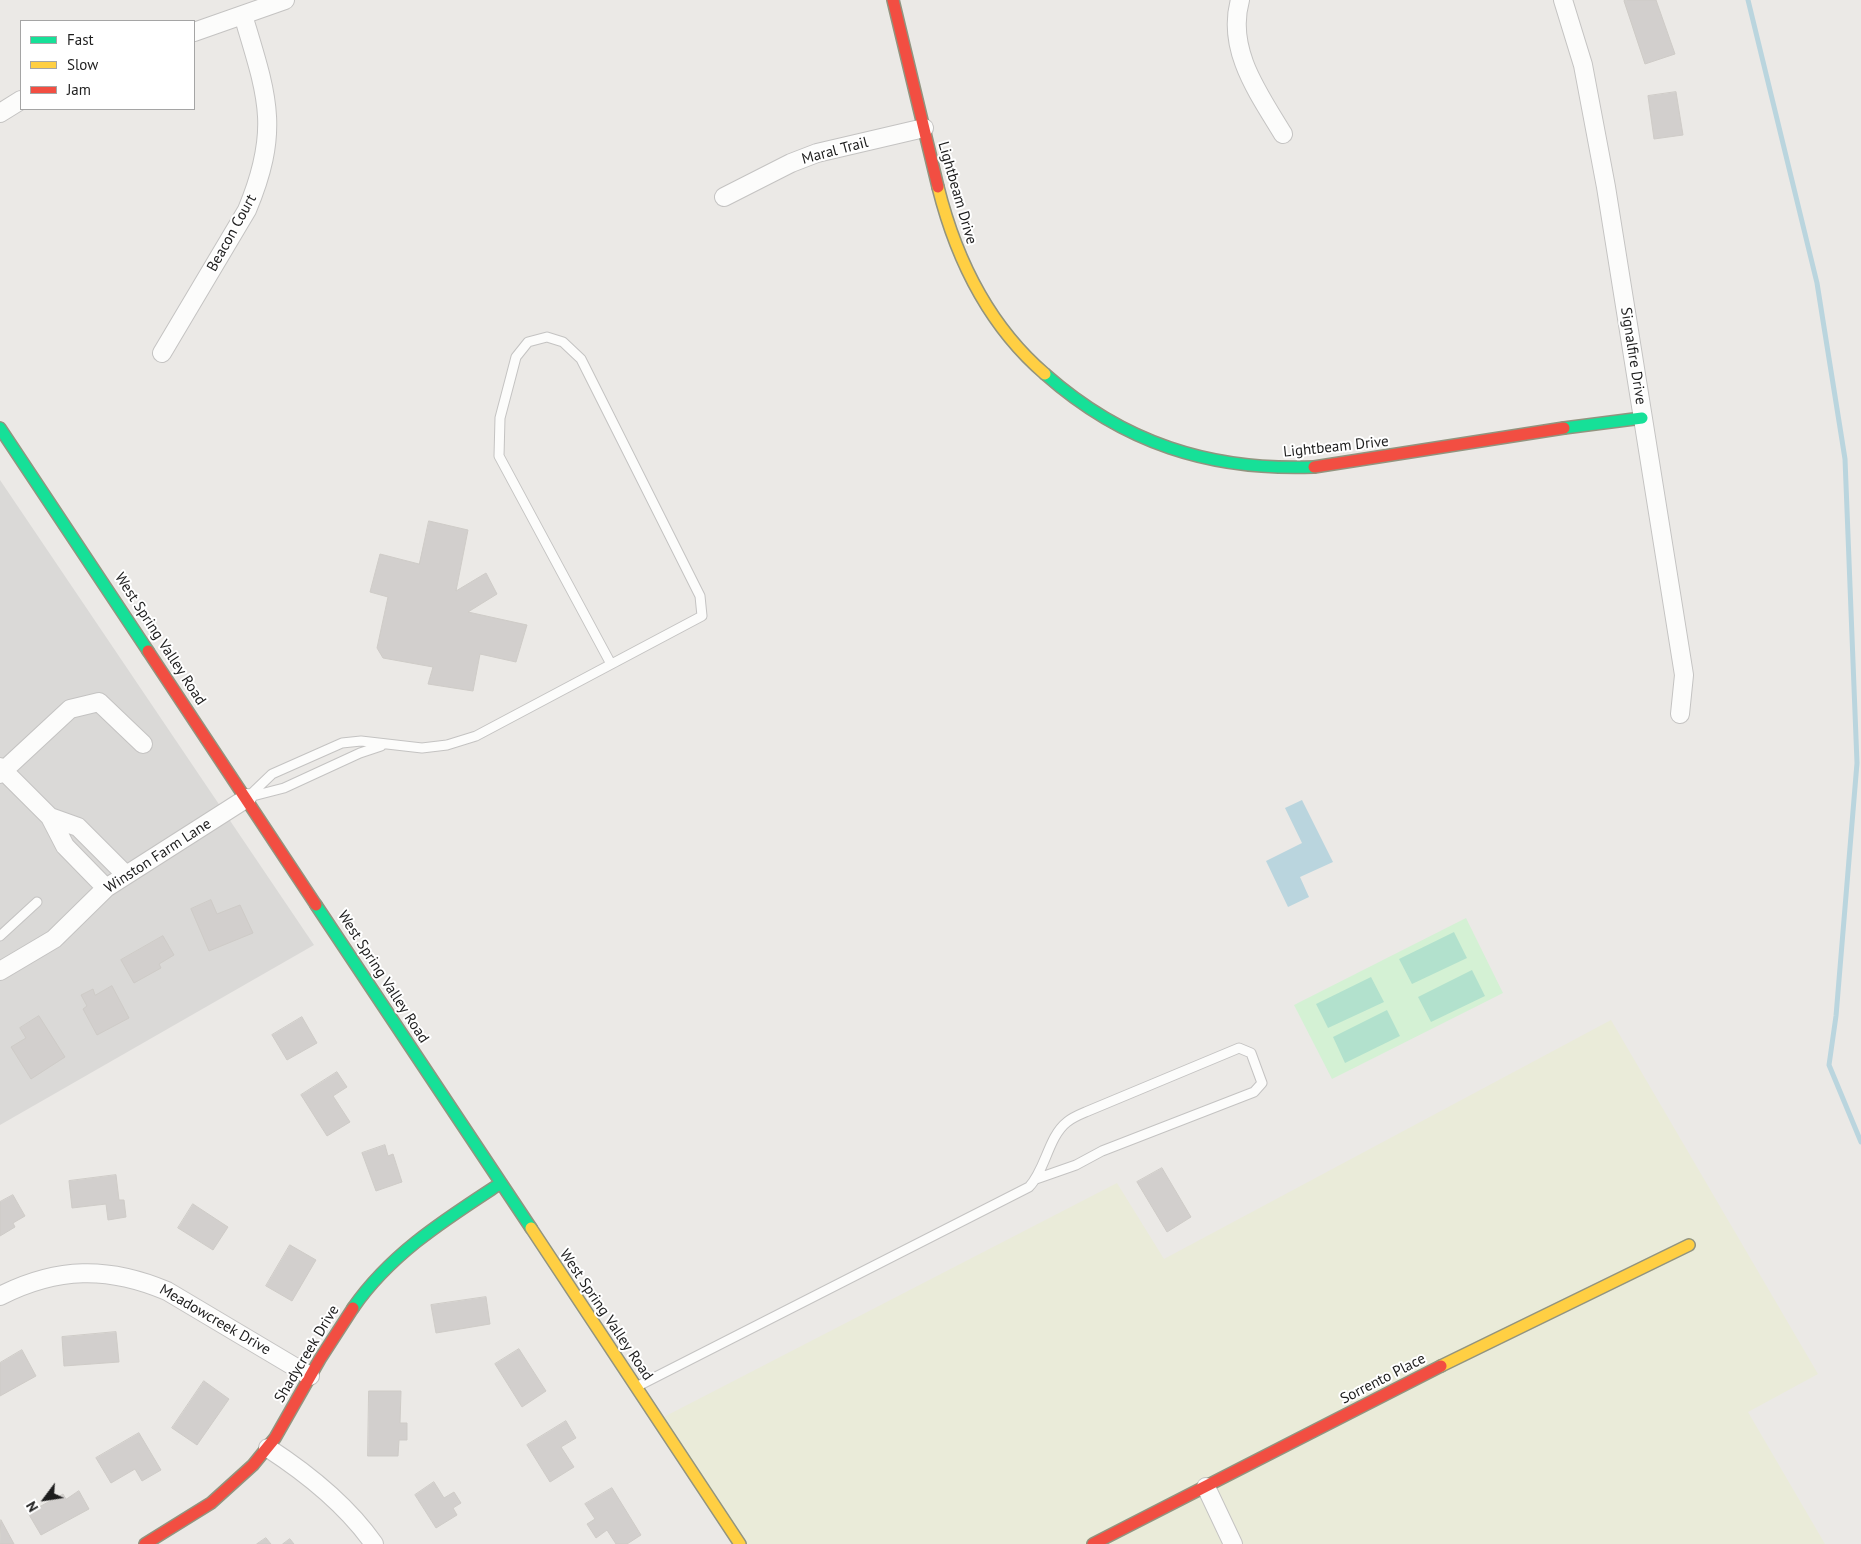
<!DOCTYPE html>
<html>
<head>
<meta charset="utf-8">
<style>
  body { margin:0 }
  #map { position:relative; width:1861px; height:1544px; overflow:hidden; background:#ebe9e6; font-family:"PT Sans",sans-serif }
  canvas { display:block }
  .legend { position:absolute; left:20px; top:20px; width:175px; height:90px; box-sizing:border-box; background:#fff; border:1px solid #a5a5a5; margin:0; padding:6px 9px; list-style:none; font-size:15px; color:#1d1d1d }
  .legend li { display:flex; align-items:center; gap:10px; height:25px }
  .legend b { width:25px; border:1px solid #a5a5a5 }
  .north { position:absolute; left:20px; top:1474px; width:50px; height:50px; -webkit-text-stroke:4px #fff; paint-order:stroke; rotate:239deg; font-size:14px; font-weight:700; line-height:20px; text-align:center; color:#1d1d1d }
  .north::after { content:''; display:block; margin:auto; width:18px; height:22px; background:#1d1d1d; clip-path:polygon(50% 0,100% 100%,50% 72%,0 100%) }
</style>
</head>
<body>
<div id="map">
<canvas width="1861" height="1544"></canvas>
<ul class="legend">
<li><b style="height:6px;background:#16e098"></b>Fast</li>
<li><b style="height:6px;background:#ffcf43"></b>Slow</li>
<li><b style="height:6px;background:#f24e42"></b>Jam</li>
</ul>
<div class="north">N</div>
</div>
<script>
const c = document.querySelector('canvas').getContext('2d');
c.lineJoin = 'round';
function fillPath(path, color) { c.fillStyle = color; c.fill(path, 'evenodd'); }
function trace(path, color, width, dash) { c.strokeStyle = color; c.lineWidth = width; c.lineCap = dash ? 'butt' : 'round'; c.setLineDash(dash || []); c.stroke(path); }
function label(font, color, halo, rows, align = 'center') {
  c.font = font + ' "PT Sans",sans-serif'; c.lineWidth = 4; c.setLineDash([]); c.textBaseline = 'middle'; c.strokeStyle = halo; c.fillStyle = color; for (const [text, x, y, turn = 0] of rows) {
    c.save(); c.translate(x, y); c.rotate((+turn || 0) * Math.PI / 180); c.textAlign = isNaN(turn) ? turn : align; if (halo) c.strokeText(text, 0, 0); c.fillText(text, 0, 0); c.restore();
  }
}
fillPath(new Path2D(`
  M0,480L314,945L0,1125Z`), '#dad9d7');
fillPath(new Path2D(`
  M1611,1020L1818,1374L1748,1412L1825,1544H740L658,1420L1117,1183L1164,1259Z`), '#eaebd9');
fillPath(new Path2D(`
  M1466,918L1503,993L1332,1079L1294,1005Z`), '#d4f1d4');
fillPath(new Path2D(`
  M1454,932L1467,958L1412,984L1399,959Z
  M1472,970L1485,996L1431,1022L1418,997Z
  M1371,977L1384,1002L1328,1028L1316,1004Z
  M1387,1010L1400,1036L1345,1063L1333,1037Z`), '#b2e1cd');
fillPath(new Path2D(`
  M1302,800L1333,862L1300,877L1309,897L1288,907L1266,861L1302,843L1285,808Z`), '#bad5de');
trace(new Path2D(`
  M1748,0L1817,283L1845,459L1857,763L1836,1016L1829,1065L1861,1142`), '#bad5de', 5);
const building = new Path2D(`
  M1627,0H1656L1675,54L1645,64L1624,1Z
  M1676,92L1683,135L1654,139L1648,96Z
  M429,521L468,530L456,591L486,573L497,594L468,612L527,625L516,662L480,654L473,691L428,684L433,667L383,658L377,648L388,597L370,592L380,554L419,564Z
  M211,900L217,914L240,905L253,933L209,951L191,909Z
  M163,936L174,955L159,964L161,968L134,983L121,960Z
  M112,986L129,1018L97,1035L83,1009L87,1006L81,995L93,989L95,995Z
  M39,1016L65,1057L31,1079L11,1047L26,1038L20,1028Z
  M302,1017L317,1043L287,1060L272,1035Z
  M337,1072L347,1087L333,1096L350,1122L327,1136L301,1095Z
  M385,1145L388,1156L393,1154L402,1182L376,1191L362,1153Z
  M1162,1168L1191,1217L1167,1232L1137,1182Z
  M116,1175L119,1200H124L126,1217L108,1220L106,1204L72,1208L69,1181Z
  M13,1195L25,1216L13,1223L15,1227L0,1236V1202Z
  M193,1204L228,1227L213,1250L178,1228Z
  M290,1245L316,1260L292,1301L266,1286Z
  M486,1297L490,1324L436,1333L431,1305Z
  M116,1332L119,1362L64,1366L62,1337Z
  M519,1349L546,1391L522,1407L495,1364Z
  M22,1350L36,1376L0,1396V1363Z
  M204,1381L229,1399L197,1445L172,1428Z
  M369,1391H401L400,1423H407V1440H399L398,1456H368Z
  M566,1421L576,1438L561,1447L574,1467L550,1482L527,1445Z
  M139,1433L161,1470L142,1481L135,1469L111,1483L96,1458Z
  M434,1482L444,1498L454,1492L461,1503L453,1508L457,1515L436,1528L415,1495Z
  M612,1488L641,1535L627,1544H616L607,1530L596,1538L587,1524L595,1519L585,1504Z
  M79,1491L89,1509L41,1535L28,1513L63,1494L66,1499Z
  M1,1520L14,1544H0Z
  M266,1538L271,1544H257Z
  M290,1539L294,1544H283Z`);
fillPath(building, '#d2cfcd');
trace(building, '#cecbc7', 1);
const lane = new Path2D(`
  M249,797L284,788L360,753L381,746
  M247,798L272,774L342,743L361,741L422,748L447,745L476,736L702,616L700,596L581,359L563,342L547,337L528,342L516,357L510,380L500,418L499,456L611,664
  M0,936L37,902
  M636,1387L1029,1187C1046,1169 1048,1137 1067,1122C1073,1117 1081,1114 1088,1111L1239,1048L1251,1053L1262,1083L1254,1092L1102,1151L1076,1165L1036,1179`);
const street = new Path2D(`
  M1240,0C1226,50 1259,94 1283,134
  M1563,0L1583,65L1606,187L1684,675L1680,714
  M194,32L285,0
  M0,113L21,100
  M724,197L791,163L817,153L924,128
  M162,353L247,210C281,129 267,95 243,15
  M0,767L50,817L65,846L106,888
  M0,774L70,709L99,702L143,744
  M50,817L78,827L126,875
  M0,971L54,939L106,888L247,798
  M0,1296C57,1267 108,1266 167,1291L310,1376
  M268,1448C308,1474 346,1504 374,1544
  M1206,1487L1233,1544`);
const fast = new Path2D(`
  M1045,374C1123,443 1210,471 1314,467
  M0,428L148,651
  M1564,428L1642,418
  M316,905L531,1228
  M353,1308C391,1253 446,1219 501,1183`);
const slow = new Path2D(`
  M938,187C956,259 988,325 1045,374
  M531,1228L740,1544
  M1441,1366L1689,1245`);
const jam = new Path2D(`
  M893,0L938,187
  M1314,467L1564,428
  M148,651L316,905
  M145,1544L211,1503L253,1465L275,1438L320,1359L353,1308
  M1093,1544L1441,1366`);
trace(lane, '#c4c3c2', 11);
trace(street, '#c4c3c2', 20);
trace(fast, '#92947f', 14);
trace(slow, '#92947f', 14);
trace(jam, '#92947f', 14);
trace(lane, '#fcfcfb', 9);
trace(street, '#fcfcfb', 18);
trace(fast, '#16e098', 11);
trace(slow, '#ffcf43', 11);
trace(jam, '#f24e42', 11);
label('15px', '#1d1d1d', '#fff', [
  ["Maral Trail",835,151,-15],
  ["Lightbeam Drive",957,193,74],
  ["Beacon Court",232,233,-61],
  ["Signalfire Drive",1633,356,81],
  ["Lightbeam Drive",1336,447,-6],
  ["West Spring Valley Road",160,639,57],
  ["Winston Farm Lane",158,856,-33],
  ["West Spring Valley Road",383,977,57],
  ["West Spring Valley Road",606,1315,56],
  ["Meadowcreek Drive",215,1320,30],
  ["Shadycreek Drive",307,1354,-59],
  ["Sorrento Place",1383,1379,-27]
]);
</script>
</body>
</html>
